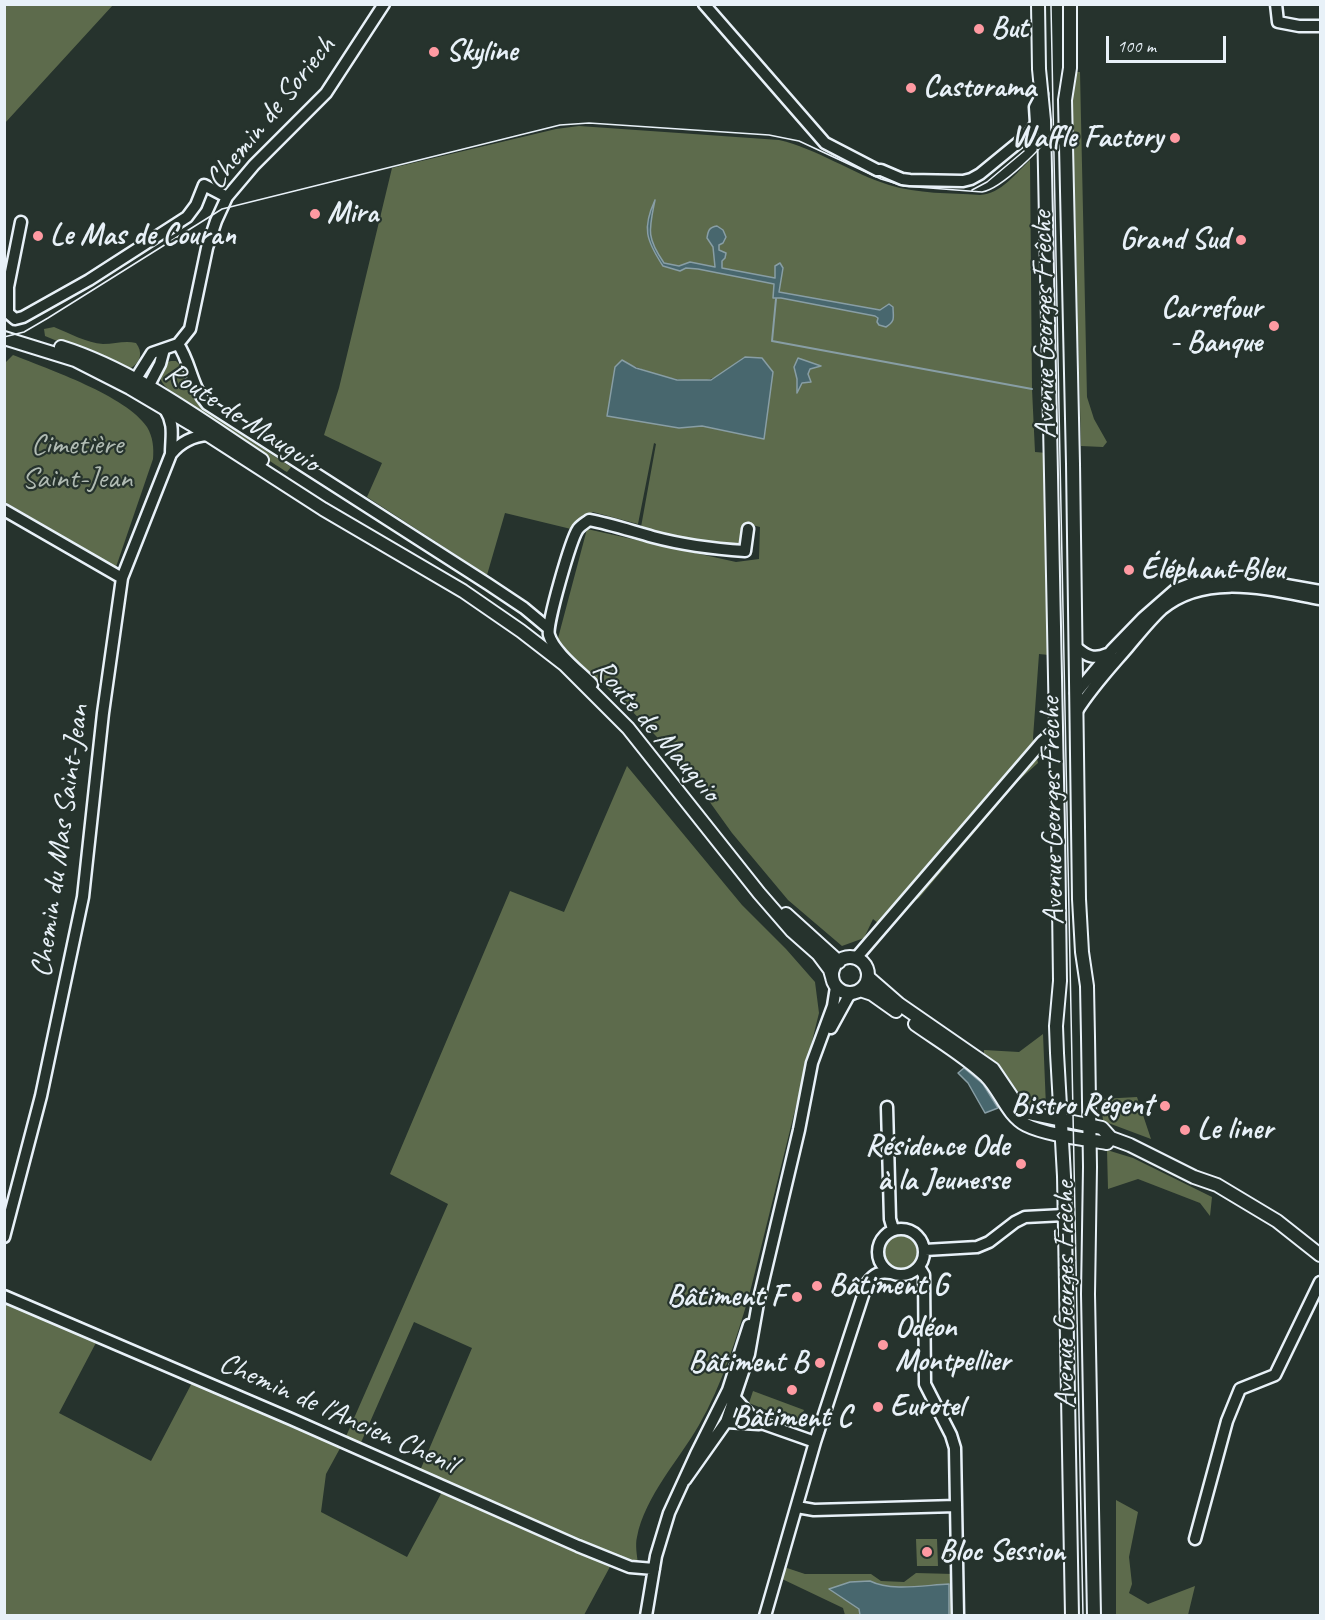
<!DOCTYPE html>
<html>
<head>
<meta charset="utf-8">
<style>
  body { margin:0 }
  #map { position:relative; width:1325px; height:1620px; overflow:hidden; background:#26332d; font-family:Caveat,sans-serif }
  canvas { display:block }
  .frame { position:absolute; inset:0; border:6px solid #e8f1f8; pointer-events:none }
  .scale { position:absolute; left:1106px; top:36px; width:120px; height:27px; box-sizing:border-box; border:3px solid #e8f1f8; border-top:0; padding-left:8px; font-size:18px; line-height:21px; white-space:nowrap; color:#e8f1f8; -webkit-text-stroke:4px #26332d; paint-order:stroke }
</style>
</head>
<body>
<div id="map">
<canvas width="1325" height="1620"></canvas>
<div class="frame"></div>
<div class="scale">100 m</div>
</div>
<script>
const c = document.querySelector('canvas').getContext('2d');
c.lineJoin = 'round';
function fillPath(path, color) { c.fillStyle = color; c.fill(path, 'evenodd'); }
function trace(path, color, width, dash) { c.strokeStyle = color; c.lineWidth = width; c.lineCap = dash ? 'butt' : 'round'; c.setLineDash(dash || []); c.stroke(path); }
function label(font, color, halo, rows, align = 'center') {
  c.font = font + ' Caveat,sans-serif'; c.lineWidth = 4.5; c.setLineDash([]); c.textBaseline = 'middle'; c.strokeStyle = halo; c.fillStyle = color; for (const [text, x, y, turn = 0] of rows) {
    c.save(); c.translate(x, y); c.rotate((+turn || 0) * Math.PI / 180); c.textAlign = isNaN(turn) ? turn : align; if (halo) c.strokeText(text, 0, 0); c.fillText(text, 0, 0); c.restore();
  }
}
fillPath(new Path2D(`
  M5,4L113,5L5,123L4,5Z
  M1075,72H1080L1087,397L1094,419L1107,442L1103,447L1081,446L1072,94Z
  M579,126L779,140C818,149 851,173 889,185C918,194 950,193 980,195C1001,194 1016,173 1030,160L1032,389L1035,452L1047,453L1049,655L1039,654L1033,738L1038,763L1017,782L919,898L904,907L884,928L873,919L864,938L842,946L788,900L732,833L681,762L629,708L557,642L587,529L736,562L759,559L760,527L744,523L739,547L708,545L641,527L656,444L654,443L638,524L593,512L581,518L571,529L505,513L487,575L367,497L382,463L324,435L339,388L392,168L556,129ZM744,357L764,439L702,426L607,416L622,360C640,371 693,388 713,378C724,373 734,364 744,357Z
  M54,327C69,333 87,343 103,344C115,344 125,340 136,343C143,352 141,362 131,368H123L45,336L44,329Z
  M13,355C48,369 127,396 147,427C153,437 154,448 153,459L116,567L5,502V363Z
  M171,361H176L184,369L197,403L206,412L291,467L287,472C267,459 166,396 161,380C159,374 162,369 165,363Z
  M627,766L742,905L786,949L815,982L819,1013L749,1296C736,1339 722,1385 699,1425C679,1460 645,1496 637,1537C635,1545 637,1555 638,1564L583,1543L419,1473L472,1348L414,1322L359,1447L344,1441L326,1474L321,1512L407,1557L443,1490L612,1563L584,1615H5L4,1296L99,1337L59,1413L151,1461L194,1379L344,1441L448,1204L390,1174L510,891L564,912Z
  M1043,1034L1046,1107L1039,1110L1027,1104L999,1065L984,1055V1050L1019,1052Z
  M1137,1097L1151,1139L1103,1121L1101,1099Z
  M1107,1150L1133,1158L1212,1197L1210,1216L1200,1203L1138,1179L1108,1189Z
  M882 1252a18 18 0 1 1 36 0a18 18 0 1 1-36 0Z
  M753,1391L804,1410L799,1423L749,1403Z
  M1116,1500L1138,1512L1129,1557L1132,1584L1129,1593L1148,1604L1195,1586L1188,1615H1116Z
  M916,1539H937L938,1566H917Z
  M784,1567L805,1574H871L881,1581L904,1582L916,1573L953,1574V1615H845L843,1608L780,1578Z`), '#5d6b4c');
const water = new Path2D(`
  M655,200C649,230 646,237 664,263L679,266L690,262L715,267L713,247L707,238C708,231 709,227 717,226L723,230L726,237L723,243L719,245V250L726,253L725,258L722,261V268L775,278V266L780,263L783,268L779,292L880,310L889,304L893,307C893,317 896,321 886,327L879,325L877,322L878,318L875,316L781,298H773L774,284L698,269L686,268L680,271L663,266C646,240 642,228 655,200Z
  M745,357L762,358L773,372L764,439L702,426L679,428L607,416L615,367L622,360L636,368L677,380H711Z
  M798,358L821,366L810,369L808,374L811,382L802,383L797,393V379L794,367Z
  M964,1068L983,1084L998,1108L985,1113L968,1083L958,1073Z
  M870,1581C892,1592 925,1585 949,1584V1615H860L859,1609L829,1589L850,1582Z`);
fillPath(water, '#48676e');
trace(water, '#889ea5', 1.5);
trace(new Path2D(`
  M776,299L772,341L1032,389`), '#889ea5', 2);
const minor = new Path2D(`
  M704,4L825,143L877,170H881L902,179L910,180L963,181L971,179L980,174L1030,133L1036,123L1035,107L1042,94
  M1276,4L1278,22L1299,26H1320
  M21,222L8,287V313L15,319L23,317L89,280L187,217L196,205L204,185L227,197
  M178,344C191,363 191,386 207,404L488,584L524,608L548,628
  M135,380L152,353L178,344L190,329L207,248L216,221L227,197L254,165L326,93L384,4
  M148,387L160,364L164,349
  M165,409C175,425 171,436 171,454
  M4,510L122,578
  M1076,647C1086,656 1094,660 1107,654
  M592,684C579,671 554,652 549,635C546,625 571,539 578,529C581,525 585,523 589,520C611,524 631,531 653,537C683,545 714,549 745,551L748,529
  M1076,693L1112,650L1143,618L1175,590L1188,585L1220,578L1241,577L1320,591
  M1077,711C1092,687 1110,668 1128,647C1139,634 1150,620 1162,609C1206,572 1270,590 1320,599
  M856,958L1042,742L1056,730
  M831,1028L848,997L852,993
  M887,1107L890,1219L893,1229
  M878 1252a23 23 0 1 1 46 0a23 23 0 1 1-46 0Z
  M4,1237L41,1096L83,897L103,713L122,578L171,454C180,443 192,436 208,435
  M925,1250L977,1247L989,1242L1015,1222L1025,1217L1064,1215
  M919,1267L924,1275L925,1384L951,1435L955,1448L958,1616
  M4,1296L291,1419L578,1546L630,1567L654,1569
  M732,1402L735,1398L752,1417L764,1424L815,1442
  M726,1422L759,1424
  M685,1480L726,1422L749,1354L758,1303L799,1130L812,1063L833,1006L836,987
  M797,1507L814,1510L956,1506
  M1195,1539L1227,1421L1240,1389L1275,1375L1320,1282
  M646,1616L656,1556L669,1513L696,1454L728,1390L749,1325
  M765,1616L815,1442L867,1283C874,1274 879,1271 891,1273`);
const major = new Path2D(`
  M1038,4L1039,69L1044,120L1058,829L1060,981L1056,1026L1057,1053L1064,1176L1072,1616
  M1070,4V68L1065,100L1073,464L1079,899L1082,952L1087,986L1088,1037L1090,1167L1088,1294L1094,1616
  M4,338L75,360L130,388L191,424L323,509L463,591L521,631L565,665L628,728L759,893L792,931L818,954L830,970L832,977
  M61,347C134,370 198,418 262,460
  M786,914L839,962
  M832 975a18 18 0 1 1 36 0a18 18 0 1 1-36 0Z
  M868,977L899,1004L993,1069L1018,1106L1029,1113L1102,1128L1111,1138L1130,1145L1194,1177L1217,1185L1277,1221L1320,1255
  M860,990L872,994L896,1011
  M915,1024C939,1041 965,1056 986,1076C1001,1091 1007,1115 1026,1125C1046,1135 1084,1139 1107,1143L1111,1138`);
trace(minor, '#e8f1f8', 15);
trace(major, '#e8f1f8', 16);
trace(minor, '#26332d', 10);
trace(major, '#26332d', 12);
trace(new Path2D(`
  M1051,6L1083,1616
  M972,190L987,182L1024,151
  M4,337L24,332L48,318L222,209L560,125L589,123L769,135L799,141L881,179L904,186L982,192C1001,189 1046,146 1054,128`), '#e8f1f8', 1.5);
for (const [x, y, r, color] of [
  [979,29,6,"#ff9aa2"],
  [434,52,6,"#ff9aa2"],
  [911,88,6,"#ff9aa2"],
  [1175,138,6,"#ff9aa2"],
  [315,214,6,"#ff9aa2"],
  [38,236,6,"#ff9aa2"],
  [1241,240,6,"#ff9aa2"],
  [1274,326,6,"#ff9aa2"],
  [1129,570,6,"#ff9aa2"],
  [1165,1106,6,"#ff9aa2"],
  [1185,1130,6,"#ff9aa2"],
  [1021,1164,6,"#ff9aa2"],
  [817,1286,6,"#ff9aa2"],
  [797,1297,6,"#ff9aa2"],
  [883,1345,6,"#ff9aa2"],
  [820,1363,6,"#ff9aa2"],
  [792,1390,6,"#ff9aa2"],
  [878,1407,6,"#ff9aa2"],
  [927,1552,6,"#ff9aa2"]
]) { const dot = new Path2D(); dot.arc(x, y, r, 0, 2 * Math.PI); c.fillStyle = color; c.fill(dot); trace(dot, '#26332d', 2); }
label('bold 30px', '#e8f1f8', '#26332d', [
  ["But",991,29],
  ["Skyline",446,52],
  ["Castorama",923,88],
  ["Waffle Factory",1163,138,"right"],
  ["Mira",327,214],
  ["Le Mas de Couran",50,236],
  ["Grand Sud",1229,240,"right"],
  ["Carrefour",1262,309,"right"],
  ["- Banque",1262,343,"right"],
  ["Éléphant Bleu",1141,570],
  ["Bistro Régent",1153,1106,"right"],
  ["Le liner",1197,1130],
  ["Résidence Ode",1009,1147,"right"],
  ["à la Jeunesse",1009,1181,"right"],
  ["Bâtiment G",829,1286],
  ["Bâtiment F",785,1297,"right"],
  ["Odéon",895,1328],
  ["Montpellier",895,1362],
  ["Bâtiment B",808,1363,"right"],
  ["Eurotel",890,1407],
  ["Bâtiment C",792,1418,"center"],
  ["Bloc Session",939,1552]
], 'left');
label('30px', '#e8f1f8', '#26332d', [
  ["Chemin de Soriech",271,113,-51],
  ["Avenue Georges Frêche",1045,325,-91],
  ["Route de Mauguio",242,418,33],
  ["Route de Mauguio",656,731,49],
  ["Avenue Georges Frêche",1053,811,-91],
  ["Chemin du Mas Saint-Jean",61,841,-82],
  ["Avenue Georges Frêche",1065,1295,-90],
  ["Chemin de l'Ancien Chenil",338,1414,24]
]);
label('30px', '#b0bbb3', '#26332d', [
  ["Cimetière",77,445],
  ["Saint-Jean",77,479]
]);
</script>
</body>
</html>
